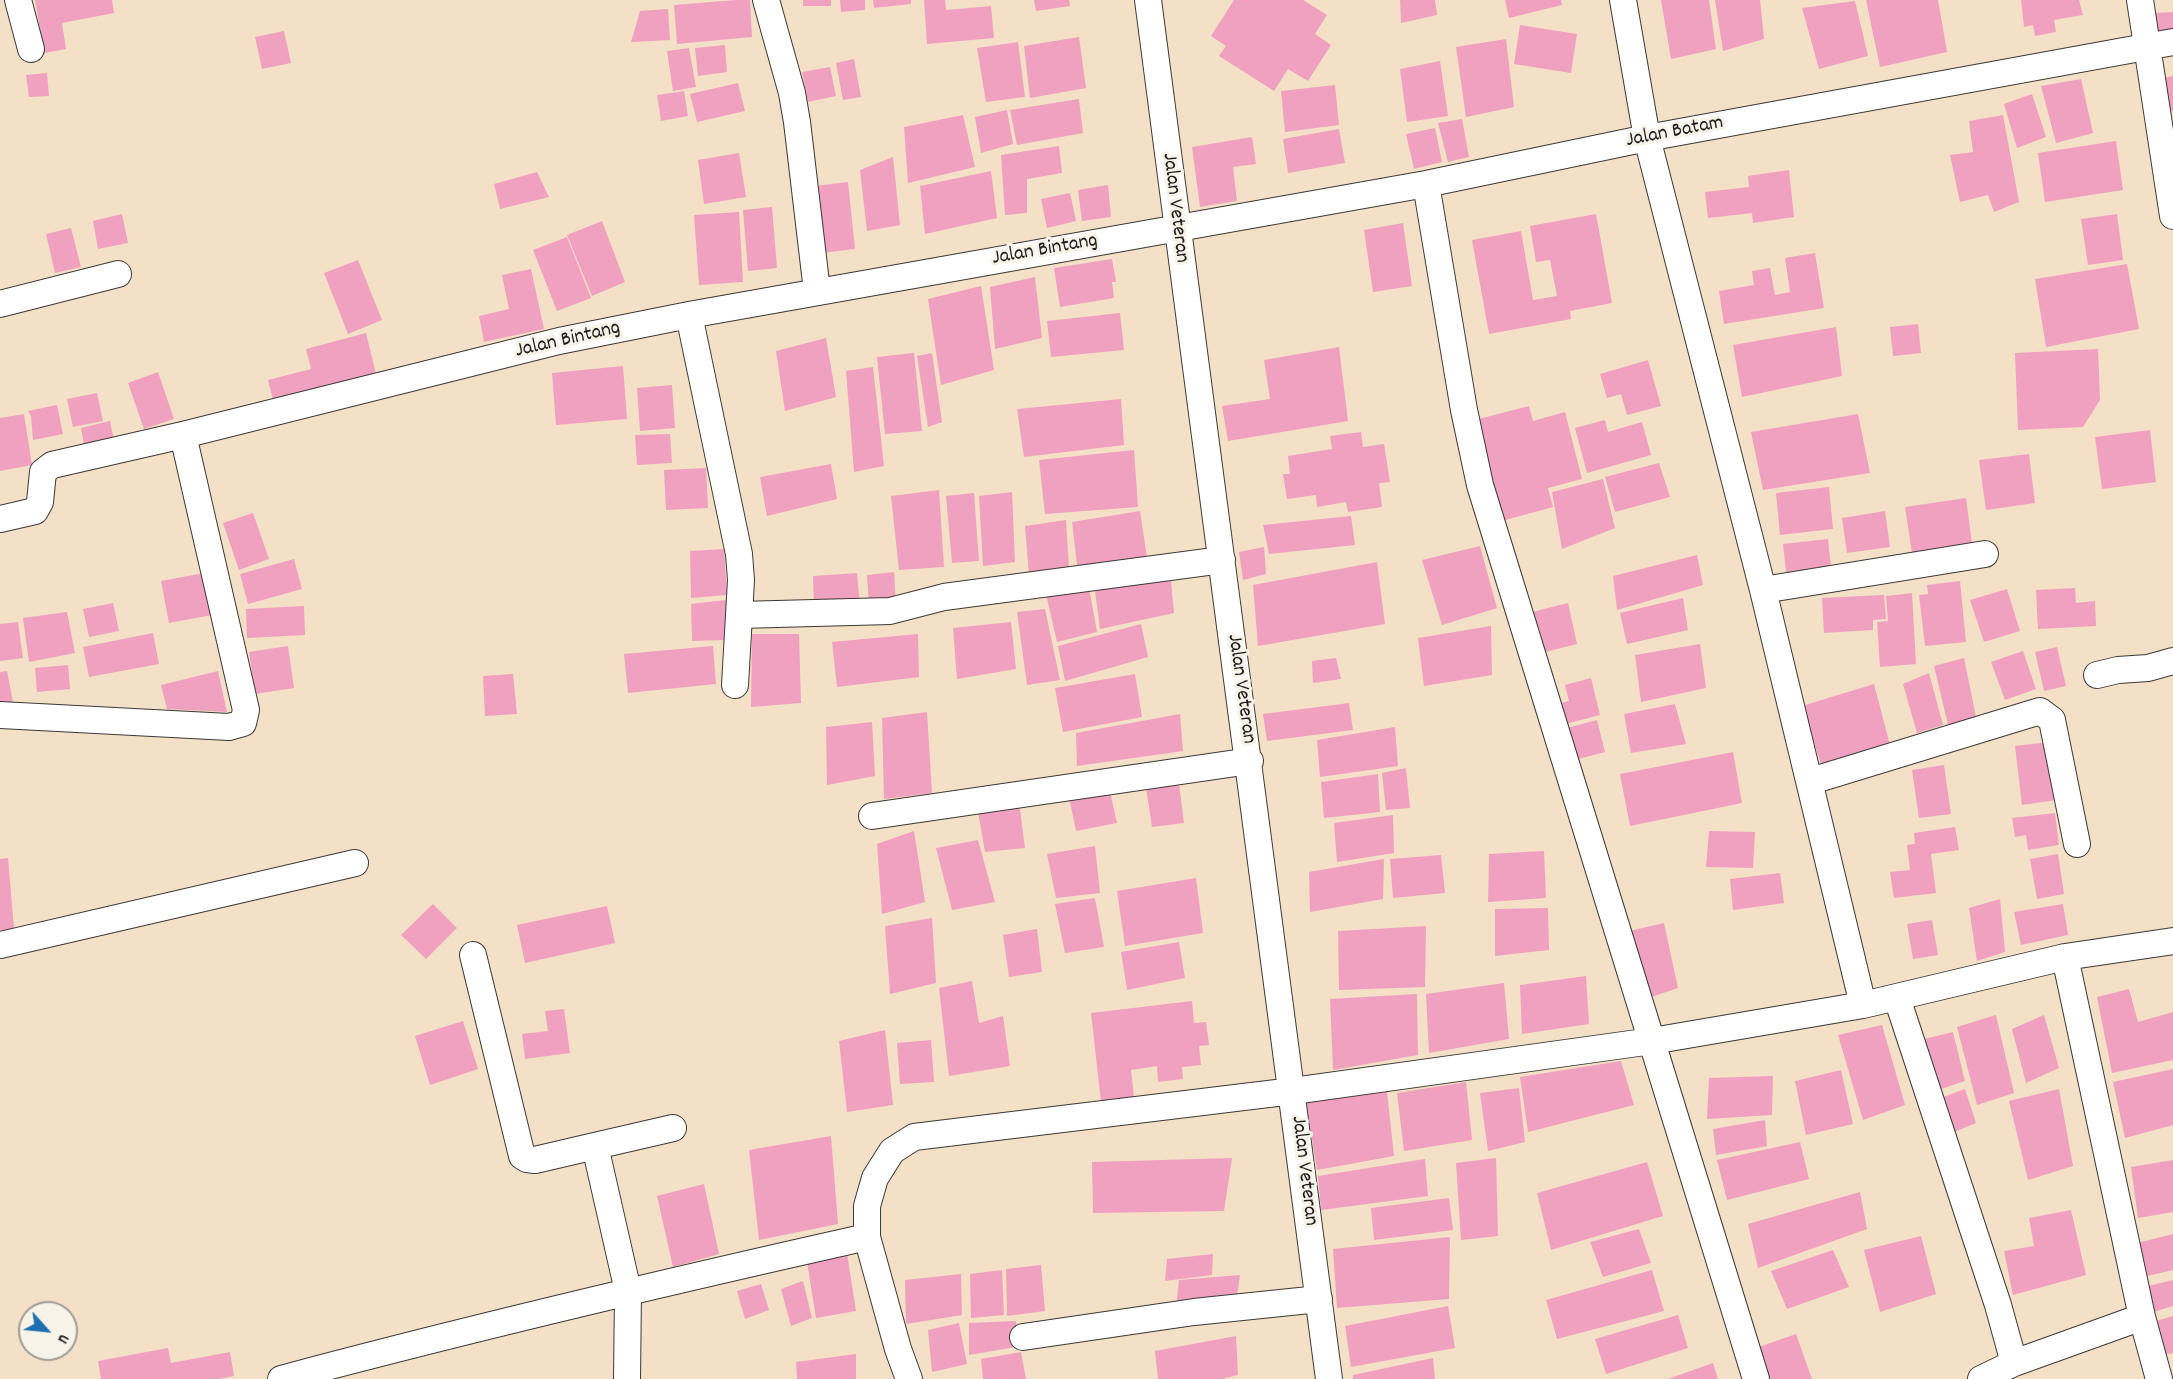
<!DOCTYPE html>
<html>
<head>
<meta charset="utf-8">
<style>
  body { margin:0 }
  #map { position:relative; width:2173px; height:1379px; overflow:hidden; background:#f3e0c6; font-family:Dekko,sans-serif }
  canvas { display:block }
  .north { position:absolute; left:18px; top:1301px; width:60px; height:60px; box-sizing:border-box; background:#f7f3e8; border:2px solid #9f9d96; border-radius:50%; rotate:117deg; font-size:16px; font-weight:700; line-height:24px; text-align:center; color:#1c1c1c }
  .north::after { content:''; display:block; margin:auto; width:21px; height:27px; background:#1f6fb2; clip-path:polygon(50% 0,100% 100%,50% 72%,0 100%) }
</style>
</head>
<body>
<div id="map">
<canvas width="2173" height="1379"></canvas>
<div class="north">U</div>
</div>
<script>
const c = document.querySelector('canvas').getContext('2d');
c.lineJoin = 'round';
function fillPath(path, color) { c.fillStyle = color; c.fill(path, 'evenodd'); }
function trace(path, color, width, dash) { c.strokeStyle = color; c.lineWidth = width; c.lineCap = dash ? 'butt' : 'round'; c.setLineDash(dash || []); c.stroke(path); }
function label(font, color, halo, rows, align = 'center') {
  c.font = font + ' Dekko,sans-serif'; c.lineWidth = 6; c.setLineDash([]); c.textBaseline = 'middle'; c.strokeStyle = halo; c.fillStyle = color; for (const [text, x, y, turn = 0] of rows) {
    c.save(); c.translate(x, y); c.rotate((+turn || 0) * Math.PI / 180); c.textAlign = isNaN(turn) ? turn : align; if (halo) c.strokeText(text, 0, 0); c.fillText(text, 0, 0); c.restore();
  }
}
fillPath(new Path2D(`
  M35,0H112L114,13L62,23L66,49L44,53Z
  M736,0H750L752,37L677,44L674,5Z
  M803,0H831V6H803Z
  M840,0H865V10L841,12Z
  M873,0H911V4L874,8Z
  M924,0H945L946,10L991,6L994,38L927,44Z
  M1034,0H1069L1070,6L1036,11Z
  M1234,0H1303L1327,15L1315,34L1331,45L1308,81L1288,69L1274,91L1219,56L1226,46L1211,36Z
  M1400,0H1435L1437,15L1401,23Z
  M1505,0H1561L1562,5L1509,18Z
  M1661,0H1709L1716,49L1671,59Z
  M1715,0H1760L1764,39L1723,51Z
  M1866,0H1938L1947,52L1880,67Z
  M2021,0H2079L2083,15L2054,20L2056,32L2035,36L2033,25L2024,27Z
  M1855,1L1868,56L1819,69L1802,8Z
  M668,9L670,40L631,42L640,11Z
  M2173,12V35L2158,38L2155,13Z
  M1520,25L1577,34L1571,73L1514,64Z
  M284,31L291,63L262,69L255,37Z
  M1079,37L1086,88L1030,98L1024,46Z
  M1506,39L1514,107L1466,117L1456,47Z
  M1018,42L1025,97L986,102L977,48Z
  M725,45L727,72L698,76L695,48Z
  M689,48L696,87L673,91L667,51Z
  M854,59L861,97L843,100L836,63Z
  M1440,61L1448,116L1407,122L1400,69Z
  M830,67L836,96L808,102L802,72Z
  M47,73L49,96L29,97L26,75Z
  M2173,76V111L2168,112L2163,78Z
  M2081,79L2093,133L2056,143L2041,86Z
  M738,83L745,111L697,122L690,94Z
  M1335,85L1339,125L1285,132L1281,91Z
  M684,91L688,116L661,121L657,95Z
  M2032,94L2046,137L2017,148L2004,104Z
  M1079,99L1083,133L1017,145L1010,110Z
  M1007,110L1013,144L981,153L975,117Z
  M963,115L975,167L908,183L904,127Z
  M2003,115L2019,202L1994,212L1988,195L1960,202L1950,155L1973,152L1969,121Z
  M1462,119L1469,157L1448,162L1438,123Z
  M1435,128L1442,162L1414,169L1406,134Z
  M1339,129L1345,163L1288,173L1283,139Z
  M1252,137L1256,164L1233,167L1237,201L1200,207L1192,147Z
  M2116,141L2123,190L2045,202L2038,153Z
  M1059,146L1062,173L1027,179V213L1005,215L1001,155Z
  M739,153L746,197L704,204L698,160Z
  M893,157L900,225L867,231L860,170Z
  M1789,170L1794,217L1753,223L1752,213L1708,218L1705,192L1749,187L1748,176Z
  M991,171L997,218L925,234L920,186Z
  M537,172L549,197L500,209L494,184Z
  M848,182L855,249L822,253L815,186Z
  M1108,185L1111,217L1082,221L1078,190Z
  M1070,193L1076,221L1047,228L1041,199Z
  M772,207L777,268L748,271L743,210Z
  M739,212L743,282L699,285L694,215Z
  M122,214L128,243L98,249L93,221Z
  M1596,214L1612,303L1570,311L1571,319L1489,334L1472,240L1521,231L1533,300L1557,296L1550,260L1536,262L1530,226Z
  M2117,214L2123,260L2088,265L2081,219Z
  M602,221L625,282L592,296L567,235Z
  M1403,223L1412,286L1373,292L1364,230Z
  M71,228L81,267L55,273L46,234Z
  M567,237L591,298L557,311L533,250Z
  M1815,253L1824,308L1724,324L1719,291L1754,285L1752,271L1770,268L1775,295L1790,292L1785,258Z
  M1112,259L1116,282H1112L1114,298L1060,307L1054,268Z
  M358,260L382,320L348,334L324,273Z
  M2127,264L2139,329L2046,347L2035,279Z
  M531,269L544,329L484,342L479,316L509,309L502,275Z
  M1035,277L1042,338L995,349L990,287Z
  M981,286L994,370L941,385L928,299Z
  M1120,313L1124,350L1051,357L1047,321Z
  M1918,324L1921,353L1893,356L1890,327Z
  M1836,327L1842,376L1742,397L1733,345Z
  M366,333L378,382L275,408L268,380L311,369L306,349Z
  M826,338L836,397L785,411L776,351Z
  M1339,347L1348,421L1228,441L1222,406L1270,399L1264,360Z
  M2098,349L2100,400L2083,427L2018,430L2015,353Z
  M914,353L922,431L885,434L877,357Z
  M932,353L942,422L928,427L917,356Z
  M1648,360L1661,406L1627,415L1621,394L1607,398L1600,374Z
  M623,366L627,419L556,425L552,373Z
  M873,367L884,466L854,472L846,371Z
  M158,372L174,419L144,429L128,383Z
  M672,385L675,428L640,431L637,388Z
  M97,393L103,421L73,427L67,399Z
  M1121,399L1124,445L1024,457L1017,409Z
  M57,405L63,434L33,440L31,416L28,411Z
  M1529,406L1533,421L1565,412L1582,479L1548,488L1553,507L1502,521L1475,420Z
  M24,414L32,465L0,471V418Z
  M1858,414L1870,473L1763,490L1751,432Z
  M1605,420L1608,432L1642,422L1651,455L1587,473L1575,428Z
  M110,421L116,450L86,456L81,428Z
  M2150,430L2156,482L2102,489L2095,437Z
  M1361,432L1363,447L1384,444L1390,482L1379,483L1382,507L1348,512L1346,502L1317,507L1316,495L1287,499L1283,474H1290L1288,456L1332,449L1330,436Z
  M670,434L672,463L637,465L635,435Z
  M1134,450L1138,507L1045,514L1039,460Z
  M2029,454L2035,503L1986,510L1979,460Z
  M1659,463L1670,497L1615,512L1605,477Z
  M831,464L837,499L767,516L760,477Z
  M706,468L708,508L666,510L664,470Z
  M1603,479L1615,528L1562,549L1552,492Z
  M1829,487L1833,529L1780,535L1776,493Z
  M939,490L944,567L899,570L891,496Z
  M1012,492L1015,562L983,566L979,496Z
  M974,493L979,561L952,563L946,496Z
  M1966,498L1972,544L1912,553L1905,507Z
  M1140,511L1147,558L1078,573L1072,522Z
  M1885,511L1890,547L1847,553L1842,518Z
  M253,513L269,559L239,570L223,523Z
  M1351,516L1355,545L1269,554L1263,525Z
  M1066,520L1069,568L1029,575L1025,526Z
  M1828,539L1832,576L1787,581L1783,544Z
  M1480,546L1497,608L1442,625L1422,560Z
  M1264,547L1266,574L1243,580L1239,552Z
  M724,549L727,595L691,598L690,551Z
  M1697,555L1703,585L1617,610L1613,576Z
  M294,559L302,589L248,604L240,574Z
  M1377,562L1385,624L1258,646L1253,585Z
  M1170,571L1174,613L1100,629L1094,583Z
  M894,572L896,603L869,605L867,575Z
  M204,573L212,615L169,623L161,581Z
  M857,573L860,605L814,608L813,576Z
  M1960,581L1966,642L1925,646L1919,595L1928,594L1927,585Z
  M1088,582L1097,632L1057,642L1045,590Z
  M2075,588L2076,603L2095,601L2096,626L2038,629L2036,590Z
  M2007,589L2020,631L1984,642L1970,600Z
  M1912,593L1916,664L1880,667L1877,622L1888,621L1886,596Z
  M1884,595L1886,619L1873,620V630L1824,633L1822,598Z
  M1683,598L1688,630L1627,644L1620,613Z
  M726,600L727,640L692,641L691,604Z
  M113,603L119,631L89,637L83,609Z
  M1568,603L1577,644L1545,652L1539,627L1532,629L1528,613Z
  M304,606L305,635L247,638L246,609Z
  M1045,609L1060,680L1027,685L1017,612Z
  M67,612L75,653L29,662L23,618Z
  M18,622L23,658L0,661V624Z
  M1011,622L1016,669L957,679L953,628Z
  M1141,624L1148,657L1065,681L1058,646Z
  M1491,626L1492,675L1424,686L1418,638Z
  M153,633L159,664L89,677L83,647Z
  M752,634H799L801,703L751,707Z
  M918,634L919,677L837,687L832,642Z
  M1700,644L1706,688L1641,702L1635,655Z
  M288,646L294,688L255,694L249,652Z
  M713,646L716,684L628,693L624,654Z
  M2057,647L2066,686L2044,691L2035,652Z
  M2023,651L2036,689L2005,700L1991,662Z
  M1336,658L1341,679L1313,683L1312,661Z
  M1964,658L1976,717L1948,725L1934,666Z
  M68,665L70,689L37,692L35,668Z
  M7,671L13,702L0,704V672Z
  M218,671L227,712L167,709L161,685Z
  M1929,673L1943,725L1917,733L1903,684Z
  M513,674L517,714L485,716L483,676Z
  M1135,674L1142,717L1063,732L1055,688Z
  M1591,678L1600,715L1558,726L1553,705L1569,701L1565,685Z
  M1874,684L1890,745L1823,770L1802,706Z
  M1349,703L1353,730L1267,741L1263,714Z
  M1675,704L1686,744L1631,753L1624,714Z
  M927,712L932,793L884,799L882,718Z
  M1180,714L1183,751L1077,766L1076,733Z
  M1597,720L1605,752L1567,762L1559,730Z
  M872,722L875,776L827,785L826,727Z
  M1395,727L1398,766L1320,777L1317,740Z
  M2049,742L2056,800L2022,805L2015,746Z
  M1733,752L1742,803L1630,826L1620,774Z
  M1944,765L1951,814L1919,818L1912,770Z
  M1406,768L1410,808L1386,810L1382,773Z
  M1378,774L1380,812L1324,818L1321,782Z
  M1178,776L1184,823L1152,827L1145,781Z
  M1109,787L1117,823L1076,831L1068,792Z
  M1019,802L1025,848L985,852L977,806Z
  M2055,813L2059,845L2028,850L2026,835L2015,837L2012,818Z
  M1393,815L1394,853L1337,862L1334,823Z
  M1955,827L1959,850L1931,854L1936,893L1894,898L1890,872L1910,870L1907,845L1915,844L1914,833Z
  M914,831L925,902L882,914L877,844Z
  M1709,831L1755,832L1753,868L1706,867Z
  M978,840L995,902L952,910L936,848Z
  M1095,846L1100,893L1056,898L1047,854Z
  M1544,851L1546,898L1488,902L1489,854Z
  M2058,854L2064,894L2037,899L2030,859Z
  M1441,855L1445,893L1393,898L1390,859Z
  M8,858L14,929L0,930V859Z
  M1384,859L1383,899L1310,912L1309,872Z
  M1780,873L1784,903L1733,910L1730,879Z
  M1196,878L1203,933L1125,946L1117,891Z
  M1095,898L1104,947L1065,953L1055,904Z
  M2000,899L2005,952L1977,961L1969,908Z
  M433,904L457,928L426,959L401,935Z
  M2063,904L2068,935L2021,945L2014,912Z
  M607,906L615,943L525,963L517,925Z
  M1548,908L1549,950L1495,956V909Z
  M932,918L936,983L890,994L885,926Z
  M1932,920L1938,955L1913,959L1907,924Z
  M1664,923L1678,988L1642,1000L1621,933Z
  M1426,926L1425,987L1339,990L1338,931Z
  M1037,929L1042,972L1009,977L1003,935Z
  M1179,942L1185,978L1127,990L1121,952Z
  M1586,976L1589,1024L1522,1034L1520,985Z
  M972,981L979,1023L1003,1016L1010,1066L949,1076L939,988Z
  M1504,983L1509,1039L1429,1053L1426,994Z
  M2129,989L2138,1022L2173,1012V1060L2112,1073L2097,997Z
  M1417,994L1418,1055L1333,1070L1330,999Z
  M1192,1001L1194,1023L1206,1022L1209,1045L1199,1046L1201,1065L1182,1067L1183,1079L1158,1082L1157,1066L1131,1070L1134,1098L1101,1102L1091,1013Z
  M564,1009L570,1053L525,1059L522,1034L548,1031L545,1011Z
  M1996,1015L2014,1093L1977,1105L1957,1027Z
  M2044,1015L2059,1068L2026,1083L2012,1029Z
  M463,1021L478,1069L430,1085L415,1036Z
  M1882,1025L1905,1105L1863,1120L1838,1035Z
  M885,1030L893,1105L847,1112L839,1041Z
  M1953,1032L1965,1081L1932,1092L1916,1041Z
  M931,1040L934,1082L900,1084L897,1043Z
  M1621,1061L1634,1105L1528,1132L1520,1077Z
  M2173,1069V1125L2125,1138L2113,1082Z
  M1841,1070L1853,1124L1806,1135L1795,1081Z
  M1773,1076L1772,1115L1707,1119L1709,1078Z
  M1466,1082L1472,1140L1404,1151L1397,1093Z
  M1519,1088L1525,1142L1488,1151L1480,1093Z
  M1965,1089L1976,1123L1947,1135L1935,1100Z
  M2059,1089L2073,1166L2028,1180L2009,1101Z
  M1387,1092L1394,1156L1317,1170L1306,1102Z
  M1765,1120L1767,1146L1716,1155L1713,1129Z
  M831,1136L838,1224L759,1240L749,1150Z
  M1800,1142L1809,1179L1727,1200L1717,1160Z
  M1232,1158L1224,1211L1093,1213L1092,1162Z
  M1496,1158L1498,1236L1461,1240L1456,1163Z
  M1425,1159L1428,1196L1321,1210L1318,1176Z
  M2173,1160V1212L2138,1218L2131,1167Z
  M1647,1162L1663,1216L1551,1250L1537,1193Z
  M704,1184L719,1254L673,1267L657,1196Z
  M1860,1192L1867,1229L1758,1268L1748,1224Z
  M1449,1198L1453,1230L1374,1240L1371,1208Z
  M2071,1210L2086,1275L2013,1295L2004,1251L2034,1246L2029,1218Z
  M1639,1229L1651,1263L1603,1277L1590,1242Z
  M2173,1234V1270L2143,1277L2133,1244Z
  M1921,1236L1936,1294L1880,1312L1864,1250Z
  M1450,1237L1449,1299L1337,1308L1333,1249Z
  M1833,1250L1849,1287L1787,1309L1771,1271Z
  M847,1253L856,1311L816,1318L807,1262Z
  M1213,1254L1212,1275L1165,1281L1167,1259Z
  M1041,1265L1045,1311L1007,1316L1006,1269Z
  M1002,1270L1004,1315L971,1318L970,1274Z
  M1652,1270L1664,1311L1557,1339L1546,1300Z
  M961,1274L962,1315L906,1324L905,1280Z
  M1240,1275L1236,1302L1176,1307L1179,1280Z
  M2173,1280V1306L2144,1315L2140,1288Z
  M803,1281L812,1318L791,1326L781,1289Z
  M761,1284L769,1310L745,1319L737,1291Z
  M1448,1306L1455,1348L1351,1367L1345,1326Z
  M1678,1315L1688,1348L1606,1374L1595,1339Z
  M2173,1316V1353L2159,1356L2149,1323Z
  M1016,1321V1347L969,1355V1323Z
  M959,1323L967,1364L932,1372L928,1330Z
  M1796,1334L1812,1379H1766L1756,1348Z
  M1236,1336L1238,1375L1222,1379H1158L1155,1351Z
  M168,1348L171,1363L230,1352L234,1376L219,1379H101L98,1361Z
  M1021,1352L1026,1379H983L981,1359Z
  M856,1354V1379H797L796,1362Z
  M1433,1358L1435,1379H1353V1375Z
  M1713,1363L1718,1379H1668Z`), '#f1a1c0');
const minor = new Path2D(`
  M18,0L31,49
  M766,0L792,93L797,122L817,291
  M1148,0C1206,460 1273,919 1329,1379
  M1623,0L1647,138L1763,590L1863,1005
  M2140,0L2173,216
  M1426,184L1464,410L1480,485L1756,1379
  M0,304L118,274
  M689,315L739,554L741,580L735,685
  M0,519L35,511L40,502L43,472L52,465L183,435L559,341L689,315L1426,184L1647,138L2173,42
  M1763,590L1985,554
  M739,615L890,611L944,597L1222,560
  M2097,675L2118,670L2148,668L2173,661
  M0,715L229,727L243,723L246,710L183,435
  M1811,781L2040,711L2052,720L2077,844
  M872,816L1250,761
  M0,945L355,863
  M473,955L522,1156L527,1159L535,1160L595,1146L628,1291L627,1379
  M2065,957L2142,1317L2159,1379
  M1897,998L1998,1305L2014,1363
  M595,1146L673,1128
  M1023,1337L1194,1312L1319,1299
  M281,1379C475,1327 671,1281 867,1237
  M909,1379L898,1349L867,1237V1206L875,1178L892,1151L914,1137L1293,1091L1652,1041L1863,1005L2065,957L2173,941
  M1981,1379L2014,1363L2142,1317`);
trace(minor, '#3c3936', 28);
trace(minor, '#fff', 26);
label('21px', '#1c1c1c', '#f7f3e8', [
  ["Jalan Batam",1675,133,-11],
  ["Jalan Veteran",1174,208,83],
  ["Jalan Bintang",1045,251,-10],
  ["Jalan Bintang",568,341,-13],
  ["Jalan Veteran",1240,689,82],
  ["Jalan Veteran",1303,1171,83]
]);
</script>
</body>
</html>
